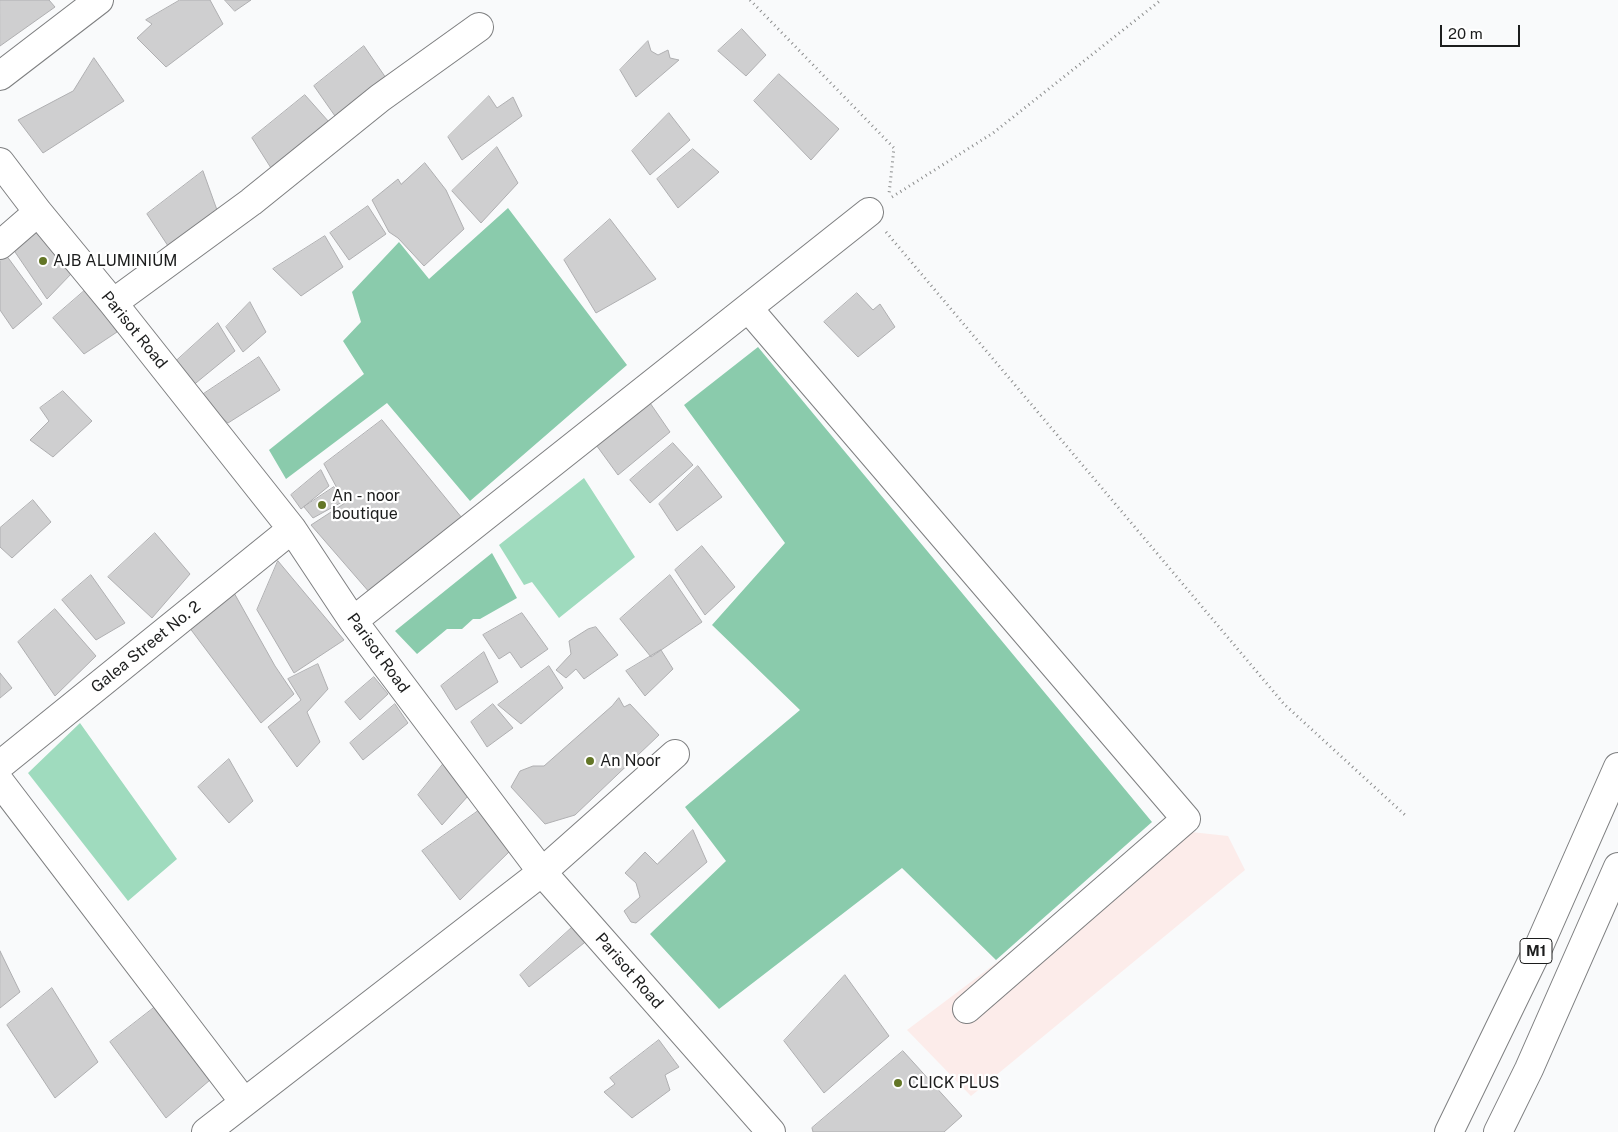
<!DOCTYPE html>
<html>
<head>
<meta charset="utf-8">
<style>
  body { margin:0 }
  #map { position:relative; width:1618px; height:1132px; overflow:hidden; background:#f9fafb; font-family:"Public Sans",sans-serif }
  canvas { display:block }
  .scale { position:absolute; left:1440px; top:25px; width:80px; height:22px; box-sizing:border-box; border:2px solid #1c1d1d; border-top:0; padding-left:6px; font-size:15px; line-height:18px; white-space:nowrap; color:#1c1d1d; -webkit-text-stroke:4px #fff; paint-order:stroke }
</style>
</head>
<body>
<div id="map">
<canvas width="1618" height="1132"></canvas>
<div class="scale">20 m</div>
</div>
<script>
const c = document.querySelector('canvas').getContext('2d');
c.lineJoin = 'round';
function fillPath(path, color) { c.fillStyle = color; c.fill(path, 'evenodd'); }
function trace(path, color, width, dash) { c.strokeStyle = color; c.lineWidth = width; c.lineCap = dash ? 'butt' : 'round'; c.setLineDash(dash || []); c.stroke(path); }
function label(font, color, halo, rows, align = 'center') {
  c.font = font + ' "Public Sans",sans-serif'; c.lineWidth = 4.5; c.setLineDash([]); c.textBaseline = 'middle'; c.strokeStyle = halo; c.fillStyle = color; for (const [text, x, y, turn = 0] of rows) {
    c.save(); c.translate(x, y); c.rotate((+turn || 0) * Math.PI / 180); c.textAlign = isNaN(turn) ? turn : align; if (halo) c.strokeText(text, 0, 0); c.fillText(text, 0, 0); c.restore();
  }
}
fillPath(new Path2D(`
  M1173,830L1228,836L1245,870L971,1096L907,1030Z`), '#fcecea');
fillPath(new Path2D(`
  M584,478L635,557L559,618L532,582L524,585L499,545Z
  M80,723L177,859L128,901L28,773Z`), '#9fdbbe');
fillPath(new Path2D(`
  M508,208L627,365L470,501L387,403L286,479L269,450L364,374L343,341L361,322L352,292L399,242L429,279Z
  M758,347L1152,822L996,960L902,868L719,1009L650,934L726,861L685,807L800,710L712,625L785,543L684,405Z
  M492,553L517,598L480,619H473L462,629H447L417,654L395,631Z`), '#8acbac');
const building = new Path2D(`
  M0,0H49L55,7L0,46Z
  M180,0H210L223,24L166,67L137,38L152,24L146,20Z
  M225,0H251L235,11Z
  M742,29L766,55L746,76L718,51Z
  M648,41L651,51L658,55L668,50L670,58L679,60L636,97L620,70Z
  M364,46L386,78L335,116L314,86Z
  M94,58L124,101L43,153L18,120L73,91Z
  M779,74L839,129L811,160L754,101Z
  M305,95L329,122L271,168L252,138Z
  M489,96L497,108L513,97L522,116L462,160L448,137Z
  M669,113L690,140L650,175L632,151Z
  M497,147L518,183L481,223L452,191Z
  M693,149L719,172L678,208L657,179Z
  M425,163L446,190L464,229L424,266L398,238L389,232L372,200L398,179L401,184Z
  M203,171L217,210L172,252L147,214Z
  M368,206L386,234L349,260L330,233Z
  M610,219L656,279L596,313L564,260Z
  M38,224L72,273L47,299L13,249Z
  M325,236L343,267L301,296L273,269Z
  M6,255L42,304L13,329L0,310V261Z
  M90,286L117,332L84,354L53,318Z
  M857,293L873,310L880,304L895,327L858,357L824,322Z
  M250,302L266,332L243,352L226,327Z
  M218,323L235,351L191,387L174,363Z
  M259,357L280,390L228,423L199,397Z
  M63,391L92,421L53,457L30,440L49,421L40,408Z
  M648,400L670,432L618,475L594,442Z
  M382,420L462,518L370,593L311,525L345,503L324,464Z
  M673,443L693,465L650,503L630,480Z
  M698,466L722,497L677,531L659,504Z
  M321,470L329,486L301,509L291,495Z
  M334,487L342,502L313,518L304,507Z
  M33,500L51,522L12,558L0,547V528Z
  M155,533L190,574L152,618L108,577Z
  M702,546L735,587L705,615L675,570Z
  M278,561L344,640L294,673L257,610Z
  M91,575L125,623L96,640L62,600Z
  M670,575L702,622L651,657L620,619Z
  M233,591L275,666L294,694L261,723L189,627Z
  M55,609L96,656L55,696L18,642Z
  M522,613L548,649L521,668L510,652L499,659L483,635Z
  M596,627L618,655L584,679L576,669L566,678L556,670L571,654L569,641L588,629Z
  M661,650L673,669L645,696L626,671Z
  M484,652L498,682L456,710L441,686Z
  M318,664L328,689L307,712L320,742L297,767L268,727L301,700L288,679Z
  M549,666L563,688L521,724L498,705Z
  M0,673L12,688L0,698Z
  M374,677L388,694L360,720L345,702Z
  M619,698L624,707L630,704L659,735L575,815L545,824L511,787L520,771L533,766H544L612,706Z
  M395,704L408,723L363,760L350,743Z
  M493,704L513,728L487,747L471,722Z
  M229,759L253,801L229,823L198,787Z
  M444,763L468,796L442,825L418,795Z
  M481,809L511,850L460,900L422,851Z
  M693,830L707,862L636,923L631,922L624,911L640,897L636,883L625,873L645,852L657,864Z
  M577,923L589,939L529,987L520,975Z
  M0,951L20,992L0,1008Z
  M845,975L889,1036L824,1093L784,1041Z
  M52,988L98,1062L55,1098L7,1025Z
  M155,1007L210,1080L166,1118L110,1042Z
  M659,1040L679,1067L665,1075L670,1090L632,1118L604,1092L615,1084L610,1078Z
  M903,1051L962,1116L944,1132H813L812,1128Z`);
fillPath(building, '#cfcfd0');
trace(building, '#afafb1', 1);
const minor = new Path2D(`
  M0,76L99,0
  M0,162L38,212L113,303L292,529L353,621L542,872L771,1132
  M0,245L38,212
  M113,303L251,202L380,98L479,27
  M748,308L1186,819L967,1009
  M353,621L869,212
  M0,765L292,529
  M0,782L244,1102
  M206,1132L542,872L675,754`);
const highway = new Path2D(`
  M1449,1132L1536,953L1618,767
  M1498,1132L1529,1069L1618,867`);
trace(minor, '#7e7f80', 30);
trace(highway, '#7e7f80', 30);
trace(new Path2D(`
  M750,0L894,148L889,194
  M892,197L993,133L1161,0
  M886,232L1284,704L1405,815`), '#8b8c8c', 3, [1, 4]);
trace(minor, '#fff', 28);
trace(highway, '#fff', 28);
for (const [x, y, r, color] of [
  [43,261,5,"#637626"],
  [322,505,5,"#637626"],
  [590,761,5,"#637626"],
  [898,1083,5,"#637626"]
]) { const dot = new Path2D(); dot.arc(x, y, r, 0, 2 * Math.PI); c.fillStyle = color; c.fill(dot); trace(dot, '#fff', 2); }
for (const [x, y, w] of [
  [1536,951,32]
]) { const box = new Path2D(); box.roundRect(x - w / 2, y - 12.5, w, 25, 4); c.fillStyle = '#fff'; c.fill(box); trace(box, '#1c1d1d', 1); }
label('bold 15px', '#1c1d1d', null, [
  ["M1",1536,951]
]);
label('16px', '#1c1d1d', '#fff', [
  ["AJB ALUMINIUM",53,261],
  ["An - noor",332,496],
  ["boutique",332,514],
  ["An Noor",600,761],
  ["CLICK PLUS",908,1083]
], 'left');
label('16px', '#1c1d1d', '#fff', [
  ["Parisot Road",134,330,51],
  ["Galea Street No. 2",146,647,-39],
  ["Parisot Road",378,653,54],
  ["Parisot Road",629,971,49]
]);
</script>
</body>
</html>
